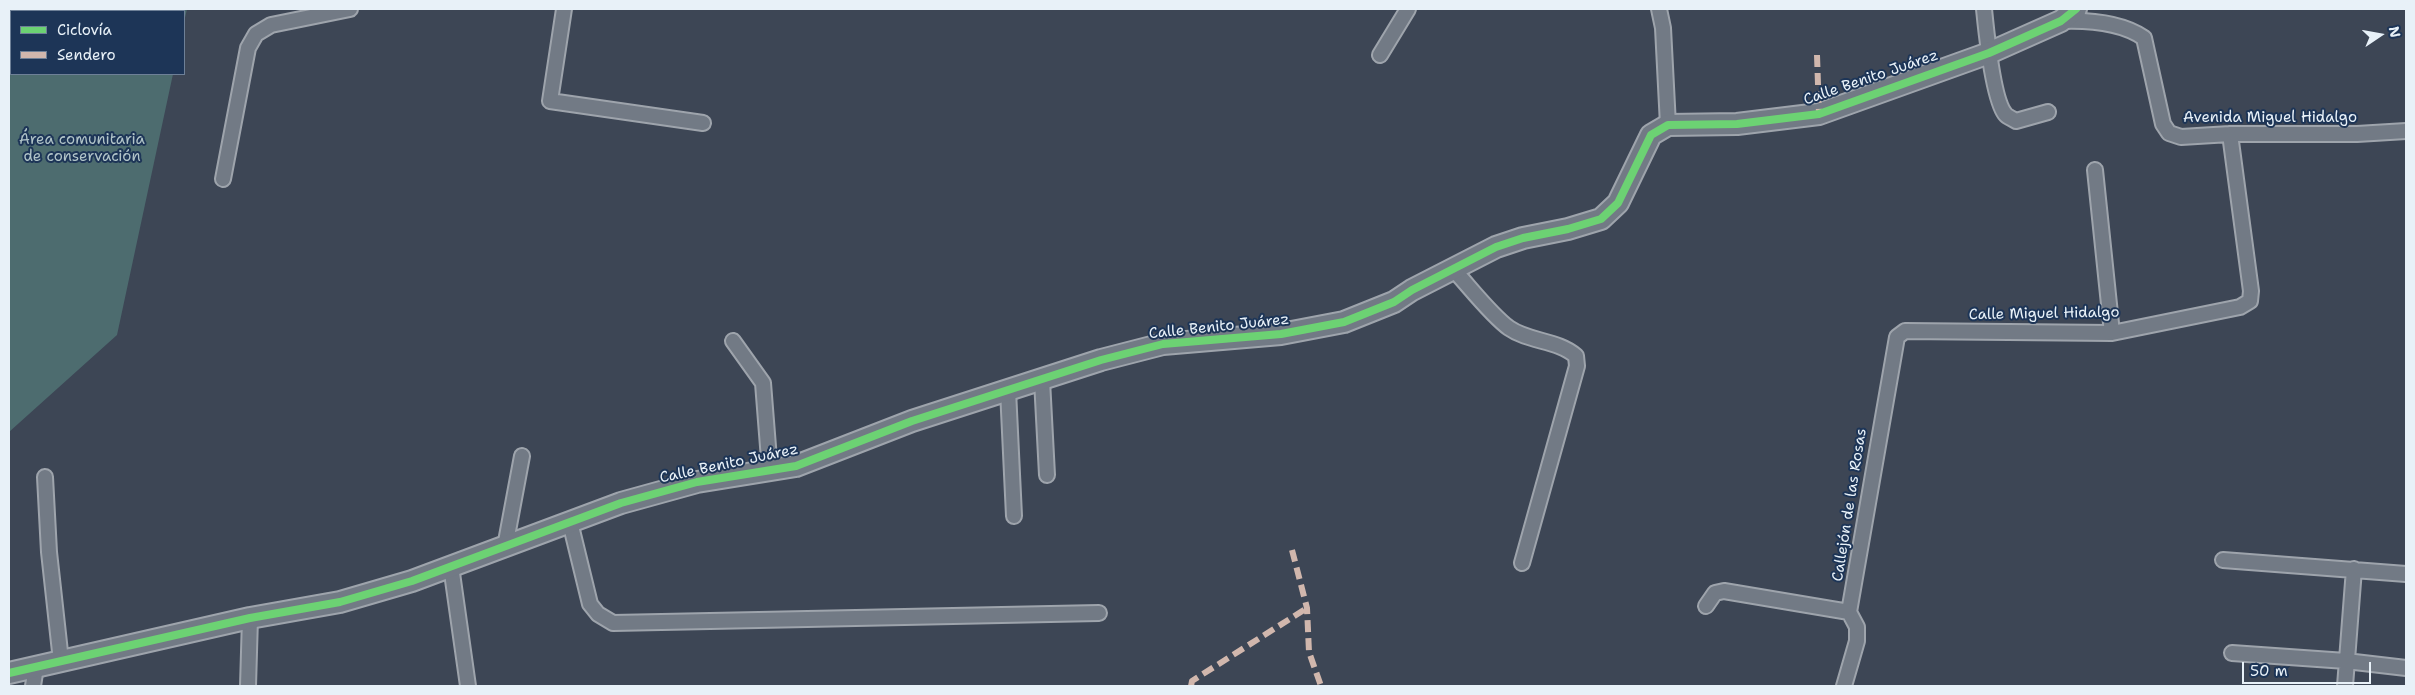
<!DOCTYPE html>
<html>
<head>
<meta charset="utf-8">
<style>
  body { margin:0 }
  #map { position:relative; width:2415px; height:695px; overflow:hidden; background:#3d4655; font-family:"Shantell Sans",sans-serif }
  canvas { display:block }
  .frame { position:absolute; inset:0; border:10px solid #e8f1f8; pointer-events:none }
  .legend { position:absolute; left:10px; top:10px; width:175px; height:65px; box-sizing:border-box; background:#1d3557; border:1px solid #6e8097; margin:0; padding:6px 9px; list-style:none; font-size:15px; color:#e8f1f8 }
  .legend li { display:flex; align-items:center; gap:10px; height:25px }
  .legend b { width:25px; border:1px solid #6e8097 }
  .north { position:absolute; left:2355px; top:10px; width:50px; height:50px; -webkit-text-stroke:4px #1d3557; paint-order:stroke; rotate:78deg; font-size:14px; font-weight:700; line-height:20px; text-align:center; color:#e8f1f8 }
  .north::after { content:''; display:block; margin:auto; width:18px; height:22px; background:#e8f1f8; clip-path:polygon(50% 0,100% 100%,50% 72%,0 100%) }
  .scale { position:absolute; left:2242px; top:662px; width:129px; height:22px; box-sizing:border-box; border:2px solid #e8f1f8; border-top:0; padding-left:6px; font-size:15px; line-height:18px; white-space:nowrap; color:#e8f1f8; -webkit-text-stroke:4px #1d3557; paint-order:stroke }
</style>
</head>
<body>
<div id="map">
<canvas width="2415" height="695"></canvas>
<div class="frame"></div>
<ul class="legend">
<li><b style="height:6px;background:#6cd273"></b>Ciclovía</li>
<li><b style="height:6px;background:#d1b7ad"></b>Sendero</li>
</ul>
<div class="north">N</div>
<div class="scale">50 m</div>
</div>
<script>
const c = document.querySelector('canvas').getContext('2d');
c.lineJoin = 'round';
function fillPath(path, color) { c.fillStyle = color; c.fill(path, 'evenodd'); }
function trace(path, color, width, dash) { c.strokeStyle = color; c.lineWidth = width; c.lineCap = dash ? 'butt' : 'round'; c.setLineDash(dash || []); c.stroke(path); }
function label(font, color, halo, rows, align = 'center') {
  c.font = font + ' "Shantell Sans",sans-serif'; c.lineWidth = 4; c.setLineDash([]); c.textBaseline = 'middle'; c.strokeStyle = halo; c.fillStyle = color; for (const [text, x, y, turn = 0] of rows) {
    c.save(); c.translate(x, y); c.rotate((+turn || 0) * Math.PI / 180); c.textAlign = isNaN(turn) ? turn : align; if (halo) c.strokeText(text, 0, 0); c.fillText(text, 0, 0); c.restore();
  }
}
fillPath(new Path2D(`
  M9,9H187L184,22V11H11V74H173L117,335L9,432Z`), '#4d6c6f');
const street = new Path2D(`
  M564,9L550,101L703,123
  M1659,9L1663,28L1668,125
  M1984,9C1986,29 1993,102 2006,115C2008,117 2013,119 2016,121L2048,112
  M2061,21C2088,20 2121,22 2144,38L2163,124L2169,133L2181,137L2230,134H2357L2406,131
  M1380,55L1408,9
  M2095,170L2112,333
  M223,179L248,48L256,34L271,25L350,9
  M1453,269C1469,286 1491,315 1509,328C1529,342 1558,340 1576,356L1577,366L1522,563
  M733,341L763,383L770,472
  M1042,380L1047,475
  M1008,390L1014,516
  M45,477L49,552L61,661
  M570,522L590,604L598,614L613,623L1099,613
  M505,547L522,456
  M2223,560L2406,574
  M451,566L468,686
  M1706,606L1715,593L1724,591L1849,612
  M2232,653L2346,661L2406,668
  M33,686L36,667
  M248,686L250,618
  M1844,686L1857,641V627L1849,612L1897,337L1905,331L2112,333L2240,307L2250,301L2251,291L2230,134
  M2345,686L2354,569`);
const secondary = new Path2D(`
  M9,673L250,618L340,602L412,581L621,503L697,482L796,466L912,421L1101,360L1163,344L1281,334L1344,322L1394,302L1412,290L1496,247L1523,238L1568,229L1601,219L1618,203L1651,135L1668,125L1737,124L1819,114L1989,53L2061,21L2076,9`);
trace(street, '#9ea4ac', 18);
trace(secondary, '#9ea4ac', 24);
trace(street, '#727a85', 14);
trace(secondary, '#727a85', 20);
trace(new Path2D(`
  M1817,55L1819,114
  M1292,550L1307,608L1309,652L1321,686
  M1191,686L1192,681L1307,608`), '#d1b7ad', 6, [12, 6]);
trace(new Path2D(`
  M9,673L250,618L340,602L412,581L621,503L697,482L796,466L912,421L1101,360L1163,344L1281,334L1344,322L1394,302L1412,290L1496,247L1523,238L1568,229L1601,219L1618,203L1651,135L1668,125L1737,124L1819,114L1989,53L2061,21L2076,9`), '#6cd273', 8);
label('15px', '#e8f1f8', '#1d3557', [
  ["Calle Benito Juárez",1871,78,-19],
  ["Avenida Miguel Hidalgo",2270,118],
  ["Calle Miguel Hidalgo",2044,314,-1],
  ["Calle Benito Juárez",1219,327,-6],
  ["Calle Benito Juárez",729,464,-12],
  ["Callejón de las Rosas",1850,505,-81]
]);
label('15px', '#b2c5c9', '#1d3557', [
  ["Área comunitaria",82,140],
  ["de conservación",82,157]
]);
</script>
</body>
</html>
